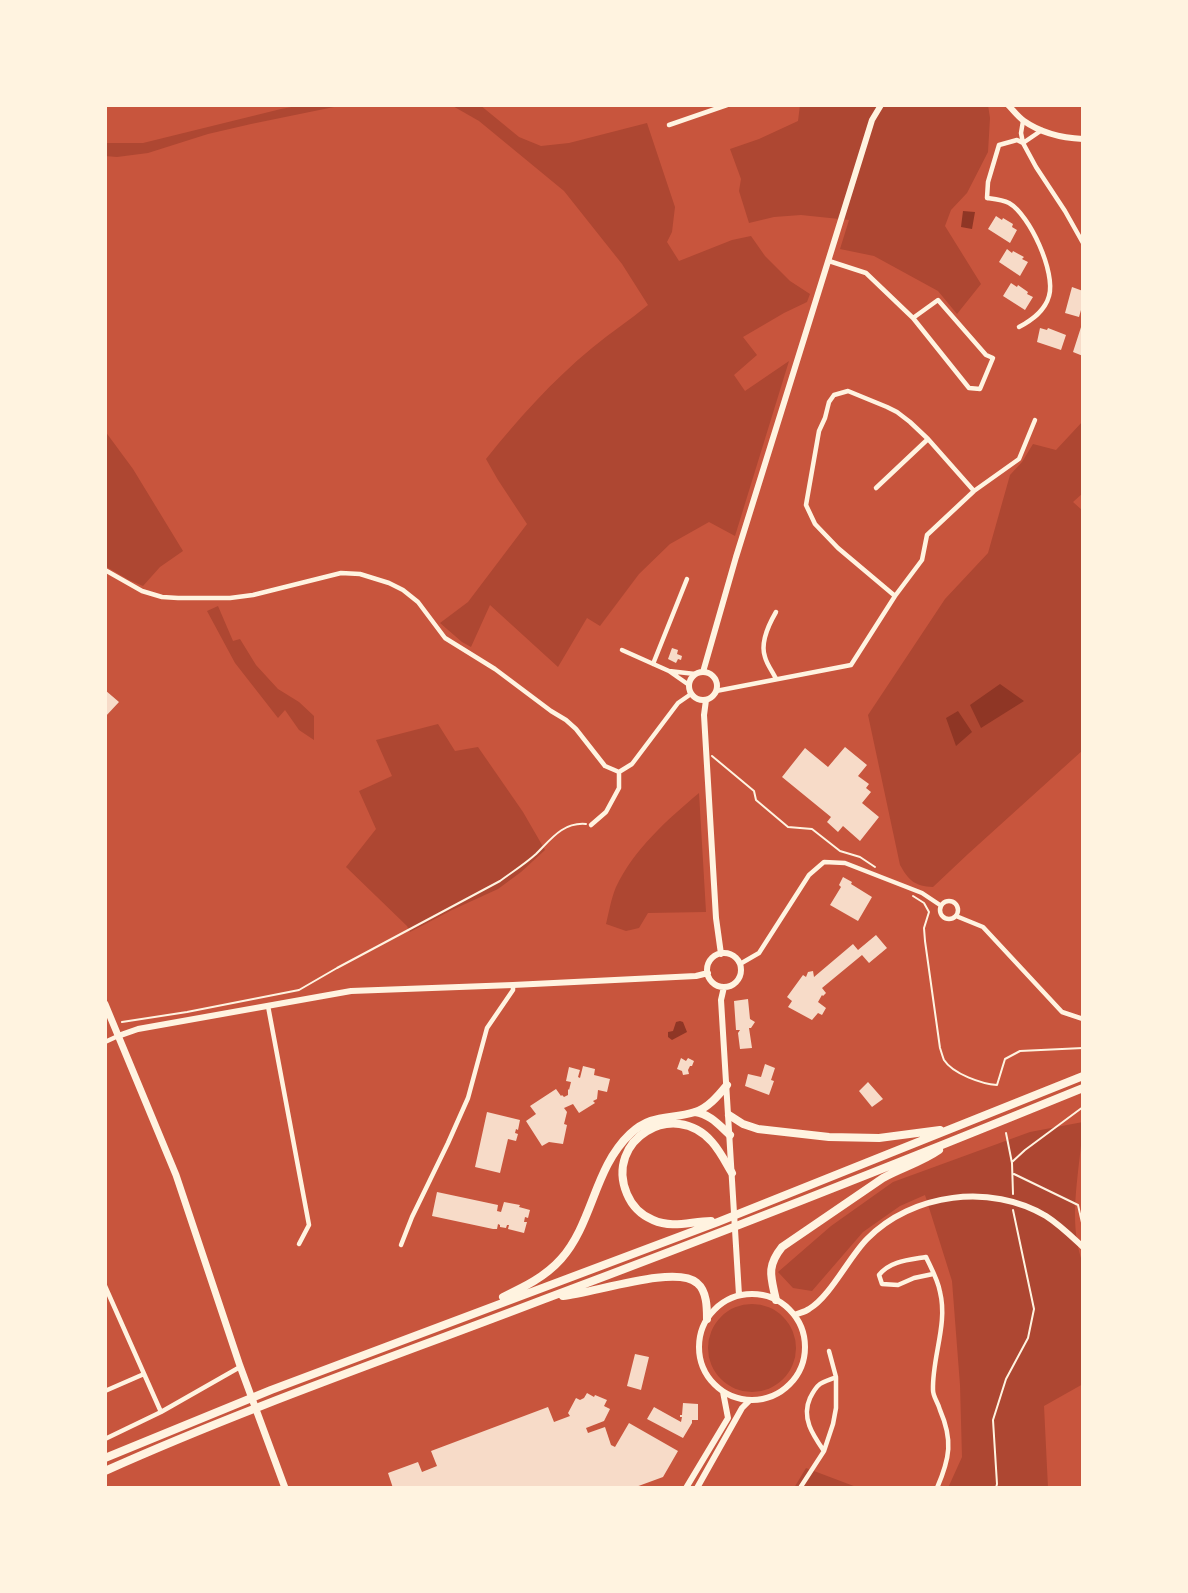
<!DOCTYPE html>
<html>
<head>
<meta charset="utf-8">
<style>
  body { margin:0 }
  #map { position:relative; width:1188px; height:1593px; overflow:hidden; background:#c8553d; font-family:"Public Sans",sans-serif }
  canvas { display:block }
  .frame { position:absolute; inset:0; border:107px solid #fff3e0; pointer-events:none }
</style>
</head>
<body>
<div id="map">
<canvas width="1188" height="1593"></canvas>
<div class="frame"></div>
</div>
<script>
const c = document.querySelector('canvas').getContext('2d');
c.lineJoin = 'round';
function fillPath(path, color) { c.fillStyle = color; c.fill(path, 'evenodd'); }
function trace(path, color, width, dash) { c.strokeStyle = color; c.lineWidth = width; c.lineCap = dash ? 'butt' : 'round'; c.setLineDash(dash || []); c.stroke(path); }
fillPath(new Path2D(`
  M302,105H352L334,107L251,124L208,134L148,153L117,157L105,156V143H143L281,109Z
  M451,105H480L519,137L541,146L569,143L647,123L675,207L672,232L667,242L679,261L732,240L751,236L765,256L790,281L810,294L807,302L784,313L743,337L757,355L734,375L745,391L789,361L735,536L709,522L670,544L639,574L600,626L587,618L558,667L490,605L471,647L462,642L440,623L468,602L527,524L498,480L486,459C518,419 552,381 592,348C610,333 630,320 648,305L622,264L564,191L479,121Z
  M800,105H988L990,118L988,152L967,193L951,210L945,226L981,284L957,314L938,291L874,256L840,249L849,220L801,215L774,217L749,223L739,191L741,179L730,149L759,139L798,121Z
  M1083,421V493L1073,502L1083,511V750L968,854L933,887C915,886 909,881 900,865L868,715L945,599L988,553L1010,475L1022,462L1033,444L1056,450Z
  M105,431L133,469L183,551L160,567L143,586L129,580L105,566Z
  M218,606L233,641L240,639L256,665L278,689L299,702L314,716V740L299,730L285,710L278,718L235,663L207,611Z
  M438,724L455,751L478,747L523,812L545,850L521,872L498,889L452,910L410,932L407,926L346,867L376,829L359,791L392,776L376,740Z
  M699,793L706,912L648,913L639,928L626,931L606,924C609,912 611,899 616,887C634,849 667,820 699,793Z
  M1083,1122V1142L1081,1145C1077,1185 1069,1226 1083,1264V1384L1044,1406L1048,1488H948L962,1457L960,1385L952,1281L925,1195L900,1206L863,1232L812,1291L793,1288L778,1272L831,1226L893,1182L1030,1132Z
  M708 1348a44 44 0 1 1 88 0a44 44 0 1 1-88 0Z
  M806,1468L859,1488H794Z`), '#ae4732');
fillPath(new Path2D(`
  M963,211L975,212L972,229L961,227Z
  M1000,684L1024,701L981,728L970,705Z
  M958,711L972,732L956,746L946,718Z
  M680,1021L683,1022L687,1032L672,1040L668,1037V1032L673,1031L676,1022Z`), '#8f3625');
fillPath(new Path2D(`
  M996,216L1002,220L1003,218L1013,224L1012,227L1017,230L1010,243L988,229Z
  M1007,249L1012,253L1013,251L1024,257L1022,259L1028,262L1020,276L999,262Z
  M1011,283L1017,287L1018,285L1028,292L1027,294L1033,297L1025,310L1003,296Z
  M1072,287L1083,291V311L1081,310L1079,317L1065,313Z
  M1082,324H1083V356L1073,352Z
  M1040,328L1047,330L1048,328L1066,335L1061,350L1037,342Z
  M672,648L678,650L677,654L682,656L681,660L678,659L676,663L668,659Z
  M105,690L119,702L105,717Z
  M845,747L867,765L858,776L869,784L866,788L871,792L862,803L879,817L860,841L843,826L838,832L827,822L831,817L782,777L805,748L828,767Z
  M843,877L852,882L851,884L872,897L858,921L830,905L841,887L839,885Z
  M876,935L887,948L869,963L862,955L822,988L826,993L823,996L822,995L818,1002L826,1008L822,1015L818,1013L812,1020L788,1007L792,1001L787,997L803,975L806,977L808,972L813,971L814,977L853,944L858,950Z
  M748,999L750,1019L755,1022L751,1028H749L752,1048L740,1049L738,1033L740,1030H736L734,1001Z
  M681,1058L686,1061L688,1058L694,1061L692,1066H690L688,1070L689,1074L683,1075L682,1071L677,1069Z
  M765,1064L775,1068L771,1080L774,1081L769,1095L745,1086L748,1074L761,1077Z
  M583,1066L595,1069L594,1075L610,1079L607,1092L598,1090L597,1099L593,1101L595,1103L579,1113L573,1104L564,1108L567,1112L564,1124L567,1125L563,1144L549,1142L542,1146L526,1121L536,1114L530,1106L556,1089L561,1096L562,1095L564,1097L568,1095V1089L569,1090L571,1082L566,1081L569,1067L580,1070L578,1077L580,1078Z
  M868,1082L883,1099L872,1107L859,1091Z
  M487,1112L520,1120L518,1130L516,1129L515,1133L518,1134L516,1141L508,1139L500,1173L475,1167Z
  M437,1192L498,1205L497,1211L501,1212L504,1202L520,1205L519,1207L530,1210L528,1218L525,1217L524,1222H527L524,1233L508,1229L509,1225H507L506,1228L500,1227V1225L498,1224L497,1229H493L432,1216Z
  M635,1354L649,1357L641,1390L627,1386Z
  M587,1393L594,1397L595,1395L607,1400L604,1406L610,1409L604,1421L586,1428L588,1433L605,1427L611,1445L615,1447L629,1423L678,1451L663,1477L633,1488H393L388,1473L418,1462L422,1472L437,1466L431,1451L548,1407L554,1422L570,1416L568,1413L576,1398L580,1400L584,1398Z
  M683,1403L698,1404V1420H692V1423L683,1438L647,1419L654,1407L681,1422L682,1417H680V1415H682Z`), '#f7dbc8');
trace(new Path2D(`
  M712,756L754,791L756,800L788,827L812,829L840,851L860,857L875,867
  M913,896L924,903L929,912L924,928L925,941L940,1048C941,1051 943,1058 944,1060C953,1074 982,1084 997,1085L1005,1059L1020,1051L1083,1048
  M122,1022L187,1012L299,990L337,968L500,881C512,872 525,864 536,854C551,839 563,822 586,824
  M1006,1133L1012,1163L1013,1194
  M1012,1162L1025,1150L1083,1107
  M1014,1174L1078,1205L1083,1227
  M996,1488L997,1484L993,1420L1006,1379L1028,1338L1034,1309L1013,1210`), '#fff3e0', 2);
trace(new Path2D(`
  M1023,121L1021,133L1023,143L1036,167L1065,211L1083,243
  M669,125L727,105
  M1023,143L1042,130
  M829,261L866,273L913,318L969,388L980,389L993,358L986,355L938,300L913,318
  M1019,327C1032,320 1045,311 1049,296C1056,273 1030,215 1009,203C1003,200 994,199 987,198L988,182L999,145L1017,140L1023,143
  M876,488L928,439L974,491
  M105,570L142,591L162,597L178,598H230L253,595L341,573L360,574L389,583L403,590L418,602L445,638L495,669L551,711L566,720L576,729L605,766L619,772L632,764L678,703L691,694
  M895,596L838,548L815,524L806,505L819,431L825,418L829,402L834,395L848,391L887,407L897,412L910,422L928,439
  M622,650L669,671
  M653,664L687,579
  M776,679C773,672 767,665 765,657C760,643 769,624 776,612
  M689,685L669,671L695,674
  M716,691L851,665L895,596L922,560L927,535L974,491L1019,459L1035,420
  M591,825L606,812L619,788V772
  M940 910a9 9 0 1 1 18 0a9 9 0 1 1-18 0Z
  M956,916L983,927L1062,1012L1083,1019
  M740,964L759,953L809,875L824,862L845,863L922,893L940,905
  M268,1006L309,1225L299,1244
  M105,1042L118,1036
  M401,1245L412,1217L448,1143L468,1098L487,1028L513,990V985
  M933,1274L914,1278L898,1285L882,1284L879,1275C890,1261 908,1260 926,1257C931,1268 938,1280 940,1292C948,1324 932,1357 933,1390C933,1397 938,1402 940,1410C953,1440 950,1458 937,1488
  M105,1286L161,1412
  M105,1391L144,1374
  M105,1439L161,1412L240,1367
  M824,1451C813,1435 801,1418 810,1398C812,1394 816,1387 820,1384C824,1381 832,1379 836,1377
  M800,1488L824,1451L833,1424L836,1408V1377L829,1351`), '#fff3e0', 4.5);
trace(new Path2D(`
  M1008,105C1013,110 1018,117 1024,121C1041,133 1063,138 1083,139
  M703,672L736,557L863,149L872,120L881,105
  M689 686a14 14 0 1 1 28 0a14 14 0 1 1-28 0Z
  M706,700L704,715L716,918L721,954
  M707 970a17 17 0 1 1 34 0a17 17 0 1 1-34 0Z
  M724,987L721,1000L739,1295
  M118,1036L138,1029L351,991L513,985L696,976L708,973
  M699 1347a53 53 0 1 1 106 0a53 53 0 1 1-106 0Z
  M795,1315C799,1313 805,1312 809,1309C830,1297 849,1257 867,1239C912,1193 991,1183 1046,1216C1060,1225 1071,1236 1083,1247
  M686,1488L728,1418L723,1392
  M697,1488L742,1408L749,1401`), '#fff3e0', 6);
trace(new Path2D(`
  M105,1004L176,1175L240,1366L285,1488`), '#fff3e0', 7);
trace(new Path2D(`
  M695,1112C710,1114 719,1125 730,1135
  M729,1115L743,1124L758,1129L829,1137L879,1138L940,1130
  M711,1221C691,1221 673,1229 653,1220C641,1215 632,1206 627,1194C604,1140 674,1098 712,1142C720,1151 726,1163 732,1173
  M563,1296C591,1294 676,1264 697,1283C707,1291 707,1308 707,1319
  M503,1297C524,1287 545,1277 561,1259C593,1223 594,1168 630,1134C652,1113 670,1120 695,1112C708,1108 718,1096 727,1085
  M776,1300C771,1277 766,1267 782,1247L883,1178C901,1168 922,1162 939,1150
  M105,1458L271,1390L718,1222L1083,1076
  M105,1471C248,1407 396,1356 542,1300C724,1232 904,1161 1083,1088`), '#fff3e0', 8);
</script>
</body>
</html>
